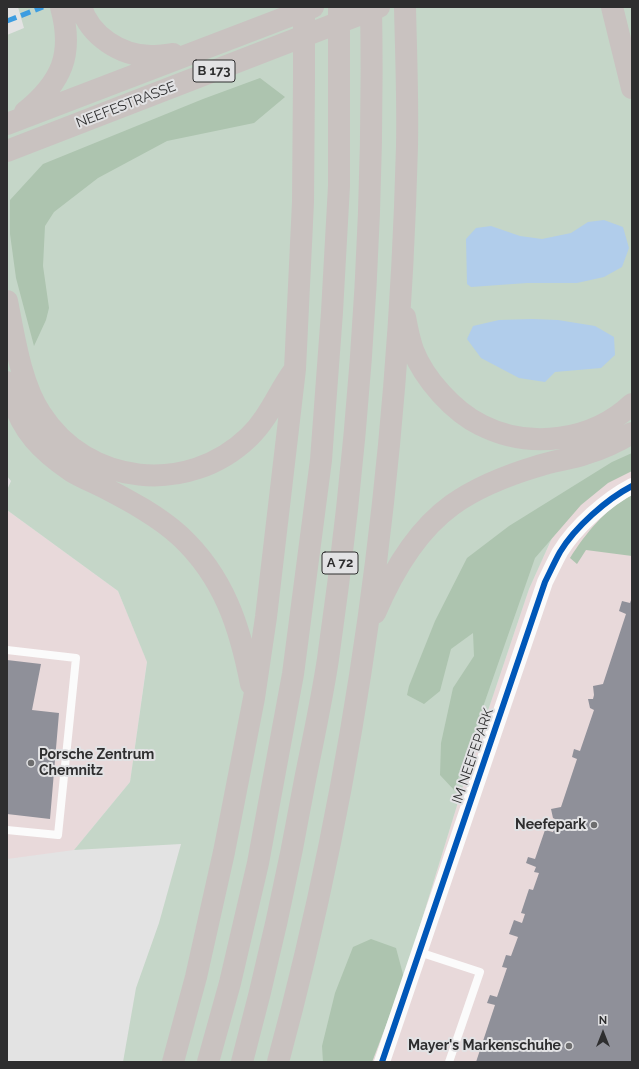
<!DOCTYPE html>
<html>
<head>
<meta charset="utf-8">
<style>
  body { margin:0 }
  #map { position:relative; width:639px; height:1069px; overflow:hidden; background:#e3e3e3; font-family:Raleway,sans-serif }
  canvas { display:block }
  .frame { position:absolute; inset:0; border:8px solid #2e2e2f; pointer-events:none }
  .north { position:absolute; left:583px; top:1013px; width:40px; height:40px; -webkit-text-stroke:3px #e2e2e4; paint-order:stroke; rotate:0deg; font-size:11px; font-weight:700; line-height:16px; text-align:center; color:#2e2e2f }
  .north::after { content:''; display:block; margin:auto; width:14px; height:18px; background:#2e2e2f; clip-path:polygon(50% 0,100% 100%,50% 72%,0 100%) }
</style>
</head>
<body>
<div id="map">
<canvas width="639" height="1069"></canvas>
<div class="frame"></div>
<div class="north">N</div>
</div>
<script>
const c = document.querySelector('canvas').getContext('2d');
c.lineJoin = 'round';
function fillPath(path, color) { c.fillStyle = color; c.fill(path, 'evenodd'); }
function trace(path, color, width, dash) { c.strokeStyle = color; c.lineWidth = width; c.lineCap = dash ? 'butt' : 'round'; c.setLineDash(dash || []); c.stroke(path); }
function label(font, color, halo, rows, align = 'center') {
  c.font = font + ' Raleway,sans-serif'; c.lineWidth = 4; c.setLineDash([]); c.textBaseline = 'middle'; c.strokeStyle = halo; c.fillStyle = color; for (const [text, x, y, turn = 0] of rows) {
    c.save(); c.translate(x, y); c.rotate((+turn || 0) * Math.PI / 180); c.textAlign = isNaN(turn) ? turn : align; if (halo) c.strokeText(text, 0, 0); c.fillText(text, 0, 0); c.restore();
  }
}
fillPath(new Path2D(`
  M632,462V1062H372L404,978L467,773L529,589L561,518Z
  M7,510L118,591L147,661L130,782L74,850L7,859Z`), '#e8d9da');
fillPath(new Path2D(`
  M18,7H632V462L561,518L529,589L467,773L404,978L372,1062H123L136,988L159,923L181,844L74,850L130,782L147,662L118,591L7,510V490L11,481L7,476V35L24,28Z`), '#c5d6c8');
fillPath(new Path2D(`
  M260,78L285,97L254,123L167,141L98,178L54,212L45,226L43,266L49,308L46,320L34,346L16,278L10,234V200L43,164L203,99Z
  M632,453V471L608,483L581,505L535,558L454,790L440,775L441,743L453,688L474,656L473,633L451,649L440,691L424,704L407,695L409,686L435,621L467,558L509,526L612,462Z
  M632,495V556L586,550L577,564L570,558C586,533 605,509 632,495Z
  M371,939L396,948L404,978L372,1062H323L322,1046L335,993L353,947Z`), '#adc4af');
fillPath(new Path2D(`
  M604,220L623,227L629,248L622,267L604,277L577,283H527L471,287L467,284L466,239L476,228L491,226L520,236L542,239L571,233L588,222Z
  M532,319L558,320L595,326L614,337L615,355L601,368L555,372L545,382L519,378L481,358L467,339L473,326L499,320Z`), '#b1cdeb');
fillPath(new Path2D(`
  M632,597V1062H476L495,1005L487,1003L490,995L497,997L507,968L502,967L506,955L511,956L518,937L509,934L514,920L522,923L525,914L521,913L529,889L533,890L539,873L534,872L536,867L526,863L528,857L535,859L545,830L553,832L557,820L553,818L551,809L561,807L577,759L572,757L574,749L580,751L594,710L590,708L588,699H593L594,695L593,686L603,684L626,614L619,611L622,601L630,603Z
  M7,660L41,664L32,710L59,713L50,819L7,814Z`), '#8f9099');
trace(new Path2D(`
  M7,650L76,658L58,835L7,830
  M419,952L480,972L449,1062`), '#fbfbfb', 8);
trace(new Path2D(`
  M382,1062L545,582C550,572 555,561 560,552C575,527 607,499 632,486`), '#fbfbfb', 16);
trace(new Path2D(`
  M81,7C90,36 121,56 151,56C158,56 165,55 173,54
  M612,7L632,88
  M25,112C62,82 74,54 61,7
  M7,124L313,7
  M7,151L379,7
  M7,301C14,336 21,385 41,414C87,486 188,496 249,437C268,419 278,393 293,372
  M405,317C407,328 409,339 413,350C424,379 454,412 481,425C530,450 593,441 632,404
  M7,382C12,401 21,424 34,439C44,451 58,462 71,471C81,477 93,482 103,487C130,501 158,516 180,536C224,577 240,627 251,684
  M375,613C392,573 416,531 452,505C477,487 508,475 538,466C553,461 570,459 585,454C602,449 617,442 632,433
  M173,1062L196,977L224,852L254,698L266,617L295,369L303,202L304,78V7
  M208,1062L230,983L258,863L293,674L321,460L332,312L339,186V7
  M242,1062C267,969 288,875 305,780C313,740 322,699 328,659C359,443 375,225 371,7
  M278,1062C359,764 399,455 407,146C408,100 406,53 405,7`), '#c9c2c0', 22);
trace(new Path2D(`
  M7,21L43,7`), '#3d9de1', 5, [10, 5]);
trace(new Path2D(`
  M382,1062L545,582C550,572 555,561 560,552C575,527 607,499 632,486`), '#0057b8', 6);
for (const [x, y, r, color] of [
  [31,763,4,"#6d6d6e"],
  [594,825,4,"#6d6d6e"],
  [569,1046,4,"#6d6d6e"]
]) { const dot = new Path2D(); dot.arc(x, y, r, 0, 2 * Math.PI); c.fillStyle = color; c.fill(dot); trace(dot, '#e2e2e4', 1.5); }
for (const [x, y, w] of [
  [214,71,42],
  [340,563,36]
]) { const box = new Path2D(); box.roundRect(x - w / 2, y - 11, w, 22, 3); c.fillStyle = '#e2e2e4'; c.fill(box); trace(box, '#2e2e2f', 1); }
label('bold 13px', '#2e2e2f', null, [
  ["B 173",214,71],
  ["A 72",340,563]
]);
label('14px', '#2e2e2f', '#e2e2e4', [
  ["NEEFESTRASSE",126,105,-21],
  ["IM NEEFEPARK",473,756,-71]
]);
label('bold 14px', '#2e2e2f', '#e2e2e4', [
  ["Porsche Zentrum",39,755,"left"],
  ["Chemnitz",39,771,"left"],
  ["Neefepark",586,825],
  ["Mayer's Markenschuhe",561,1046]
], 'right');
</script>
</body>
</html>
